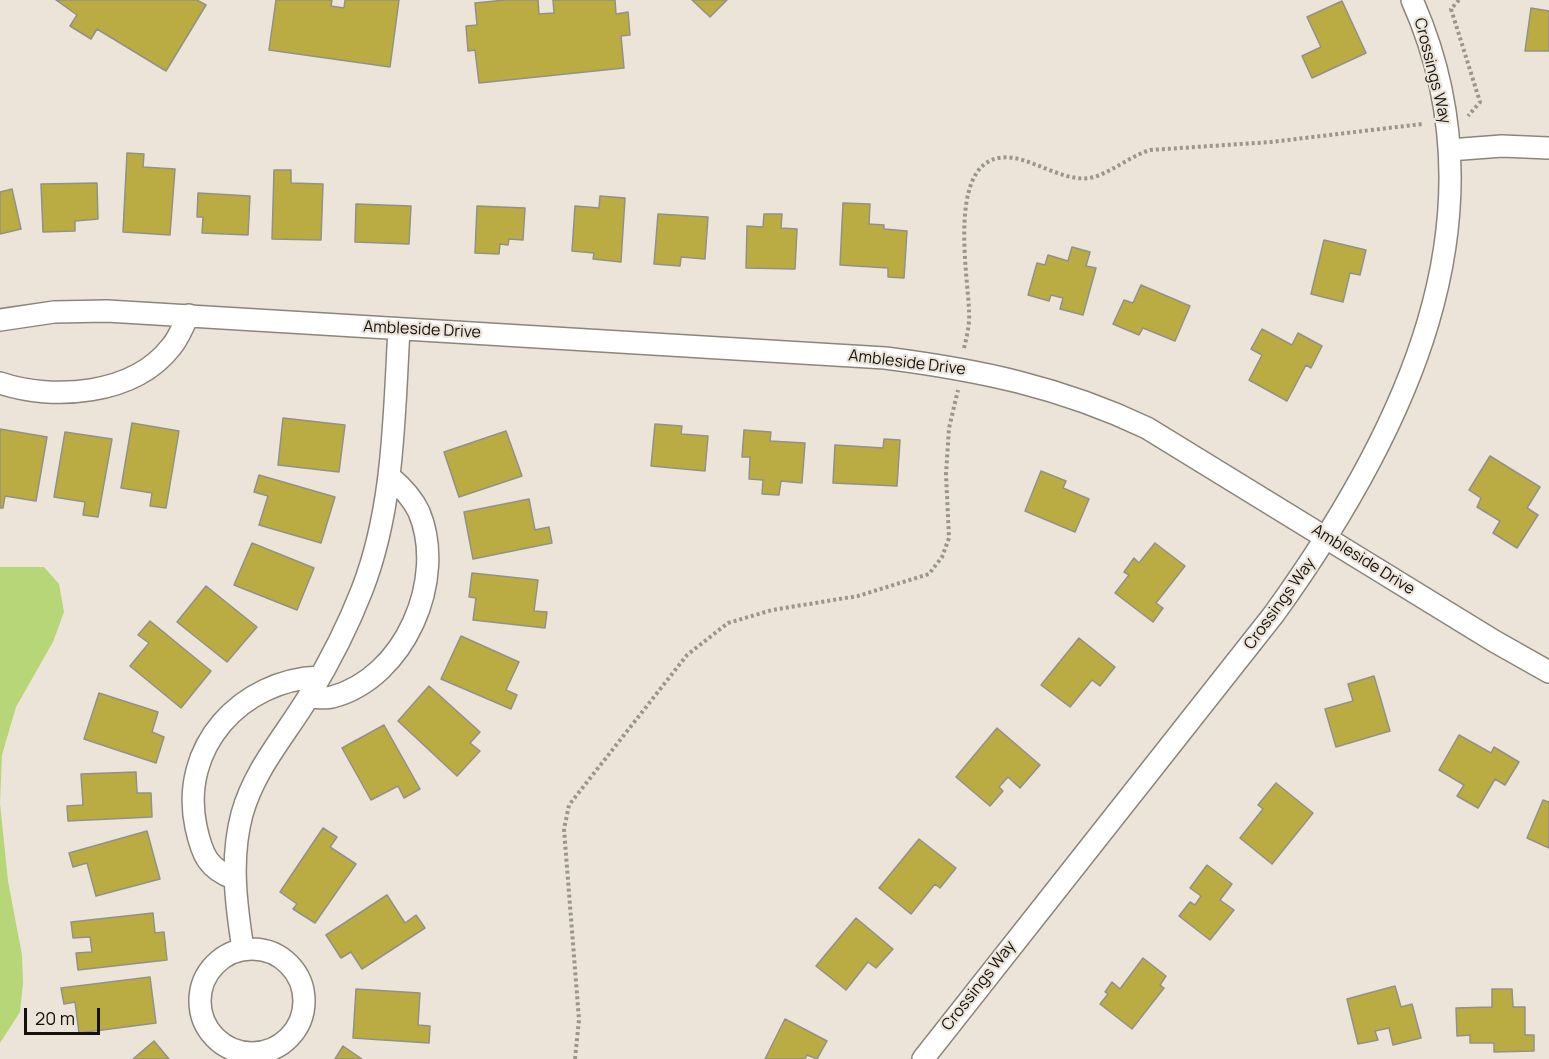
<!DOCTYPE html>
<html>
<head>
<meta charset="utf-8">
<style>
  body { margin:0 }
  #map { position:relative; width:1549px; height:1059px; overflow:hidden; background:#ece4d9; font-family:Manrope,sans-serif }
  canvas { display:block }
  .scale { position:absolute; left:24px; top:1008px; width:76px; height:27px; box-sizing:border-box; border:3px solid #14110d; border-top:0; padding-left:8px; font-size:18px; line-height:21px; white-space:nowrap; color:#14110d; -webkit-text-stroke:4px #ece4d9; paint-order:stroke }
</style>
</head>
<body>
<div id="map">
<canvas width="1549" height="1059"></canvas>
<div class="scale">20 m</div>
</div>
<script>
const c = document.querySelector('canvas').getContext('2d');
c.lineJoin = 'round';
function fillPath(path, color) { c.fillStyle = color; c.fill(path, 'evenodd'); }
function trace(path, color, width, dash) { c.strokeStyle = color; c.lineWidth = width; c.lineCap = dash ? 'butt' : 'round'; c.setLineDash(dash || []); c.stroke(path); }
function label(font, color, halo, rows, align = 'center') {
  c.font = font + ' Manrope,sans-serif'; c.lineWidth = 4.5; c.setLineDash([]); c.textBaseline = 'middle'; c.strokeStyle = halo; c.fillStyle = color; for (const [text, x, y, turn = 0] of rows) {
    c.save(); c.translate(x, y); c.rotate((+turn || 0) * Math.PI / 180); c.textAlign = isNaN(turn) ? turn : align; if (halo) c.strokeText(text, 0, 0); c.fillText(text, 0, 0); c.restore();
  }
}
fillPath(new Path2D(`
  M0,567H44L59,584L64,612L53,642L16,707L2,755L0,803L8,881L22,955L23,983L20,1012L0,1043Z`), '#b7d678');
const building = new Path2D(`
  M56,0H197L206,5L166,71L97,29L91,39L70,26L77,15Z
  M276,0H332L331,6L344,8L345,0H399L390,67L269,50Z
  M505,0H538L539,14L554,13L553,0H615L616,14L628,12L630,35L621,36L624,68L479,83L475,50L468,51L466,26L477,25L475,3Z
  M692,0H727L710,17Z
  M1342,1L1366,53L1312,78L1302,56L1321,47L1307,17Z
  M1531,8L1549,11V51H1525Z
  M127,153L144,154L143,167L175,169L170,235L123,232Z
  M274,170H291V183L323,184L321,240L272,239Z
  M97,183L98,219L75,221V231L43,232L41,184Z
  M12,189L21,229L0,234V192Z
  M198,193L250,196L248,235L202,233L203,217H197Z
  M600,196L625,198L621,262L593,259L594,253L572,251L575,206L599,208Z
  M843,203L870,204L869,224L884,225V229L907,231L904,278L888,277V268L840,265Z
  M356,204L411,206L409,244L355,242Z
  M477,206L525,208L523,240L509,239L508,245L500,244L499,254L475,253Z
  M658,214L708,217L705,259L681,257L680,266L654,264Z
  M764,214H782L781,228L797,229L795,269L746,268L747,226L763,227Z
  M1324,240L1366,250L1360,275L1350,273L1343,302L1311,294Z
  M1072,247L1090,252L1086,266L1096,268L1083,315L1060,309L1063,298L1051,295L1049,301L1028,295L1037,263L1045,265L1048,255L1068,261Z
  M1141,285L1190,306L1175,341L1143,328L1139,335L1113,324L1124,300L1133,303Z
  M1262,329L1292,345L1298,333L1322,346L1311,368L1306,365L1287,401L1249,380L1262,355L1251,349Z
  M283,418L345,425L339,472L278,465Z
  M132,423L179,431L166,508L150,506L152,493L121,488Z
  M655,424L682,426L681,434L708,436L705,471L651,466Z
  M0,429L47,437L36,501L5,496L3,508H0Z
  M744,430L771,432L770,441L805,443L802,483L781,481L779,495L762,494L763,480L749,479L750,457H742Z
  M506,431L522,476L459,497L444,452Z
  M65,432L112,439L98,517L83,515L85,502L54,497Z
  M884,439L900,440L897,486L833,483L835,445L883,448Z
  M1490,456L1540,487L1527,508L1538,515L1517,548L1493,533L1500,521L1477,507L1481,498L1469,490Z
  M1041,471L1066,481L1063,488L1089,499L1075,532L1025,511Z
  M259,475L335,497L321,543L259,525L268,496L254,492Z
  M529,499L535,530L549,527L552,543L473,559L464,512Z
  M252,543L314,568L297,610L234,585Z
  M1155,543L1185,566L1156,603L1163,608L1153,622L1115,593L1129,575L1124,572L1134,558L1139,563Z
  M472,573L538,580L534,611L547,612L545,628L473,620L476,598L469,597Z
  M206,586L257,627L227,662L177,622Z
  M150,621L211,671L181,708L130,666L149,643L138,635Z
  M461,636L519,662L506,690L517,695L511,709L441,679Z
  M1079,638L1115,667L1100,686L1092,680L1070,707L1041,685Z
  M1374,676L1390,731L1336,747L1325,709L1353,701L1348,684Z
  M429,686L480,732L470,743L480,751L457,776L398,721Z
  M99,693L158,712L152,732L164,737L156,763L84,739Z
  M384,725L420,789L404,798L398,786L371,800L342,748Z
  M997,728L1040,765L1020,788L1008,777L999,787L1003,791L990,806L956,777Z
  M1459,735L1491,753L1494,747L1519,762L1505,785L1495,779L1478,808L1457,796L1464,785L1439,770Z
  M136,772L137,793H151L152,817L68,821L67,806L83,805L81,774Z
  M1276,783L1313,813L1272,864L1240,838L1263,809L1258,805Z
  M1543,800L1549,802V848L1527,838Z
  M323,828L337,837L330,847L356,864L315,923L293,909L297,904L280,892Z
  M147,831L160,879L96,896L87,863L73,867L69,853Z
  M919,839L956,868L940,888L935,884L911,914L879,888Z
  M1207,865L1232,884L1220,900L1234,910L1210,940L1179,916L1190,902L1195,905L1201,896L1190,888Z
  M387,895L405,923L416,915L425,928L362,969L351,952L341,958L326,935Z
  M153,913L155,933L164,932L167,960L78,970L76,953L92,952L90,937L73,938L71,922Z
  M856,918L893,949L876,968L868,962L846,990L816,966Z
  M1143,958L1166,976L1160,985L1164,988L1132,1029L1100,1004L1108,994L1105,992L1112,982L1120,989Z
  M150,977L156,1023L79,1033L75,1002L64,1004L61,988Z
  M1395,986L1401,1007L1412,1004L1421,1038L1393,1045L1389,1028L1375,1031L1378,1040L1358,1044L1347,999Z
  M356,989L420,993L418,1025L430,1026L429,1043L353,1038Z
  M1492,989H1512L1513,1007H1525V1035H1534V1051L1494,1052V1043H1470V1035L1457,1036L1456,1008L1492,1007Z
  M785,1019L827,1041L817,1059L807,1055L805,1059H765Z
  M154,1041L169,1059H133Z
  M343,1046L362,1059H335Z`);
fillPath(building, '#baac43');
trace(building, '#939185', 1.5);
const minor = new Path2D(`
  M1449,150L1502,146L1549,148
  M0,320L54,312L107,311L885,358C979,370 1061,387 1147,428L1494,641L1549,672
  M0,383C53,401 134,395 171,347C179,338 183,325 189,315
  M309,697C316,697 325,699 332,697C405,678 447,579 419,512C412,497 401,486 389,476
  M235,879C208,869 202,855 196,827C179,747 241,680 319,677
  M200 1001a52 52 0 1 1 104 0a52 52 0 1 1-104 0Z
  M243,949C236,904 230,859 242,814C255,768 285,736 309,696C329,663 348,626 362,590C394,508 394,416 399,329
  M923,1059L1274,614C1403,435 1510,219 1412,0`);
trace(minor, '#8c857b', 24);
trace(new Path2D(`
  M1459,0L1451,9L1480,102L1468,116
  M964,348C967,336 970,323 969,311C968,273 944,147 1014,158C1039,162 1071,186 1097,176C1116,169 1131,156 1150,150L1271,142L1422,124
  M575,1059L579,1020L564,829L569,805L687,655L728,623L772,610L858,596L929,574L942,557L949,538L946,474L949,428L958,390`), '#9b958c', 4, [3, 3]);
trace(minor, '#fff', 21);
label('16px', '#14110d', '#ece4d9', [
  ["Crossings Way",1432,71,76],
  ["Ambleside Drive",422,330,3],
  ["Ambleside Drive",907,363,7],
  ["Ambleside Drive",1363,560,32],
  ["Crossings Way",1280,604,-54],
  ["Crossings Way",979,986,-52]
]);
</script>
</body>
</html>
